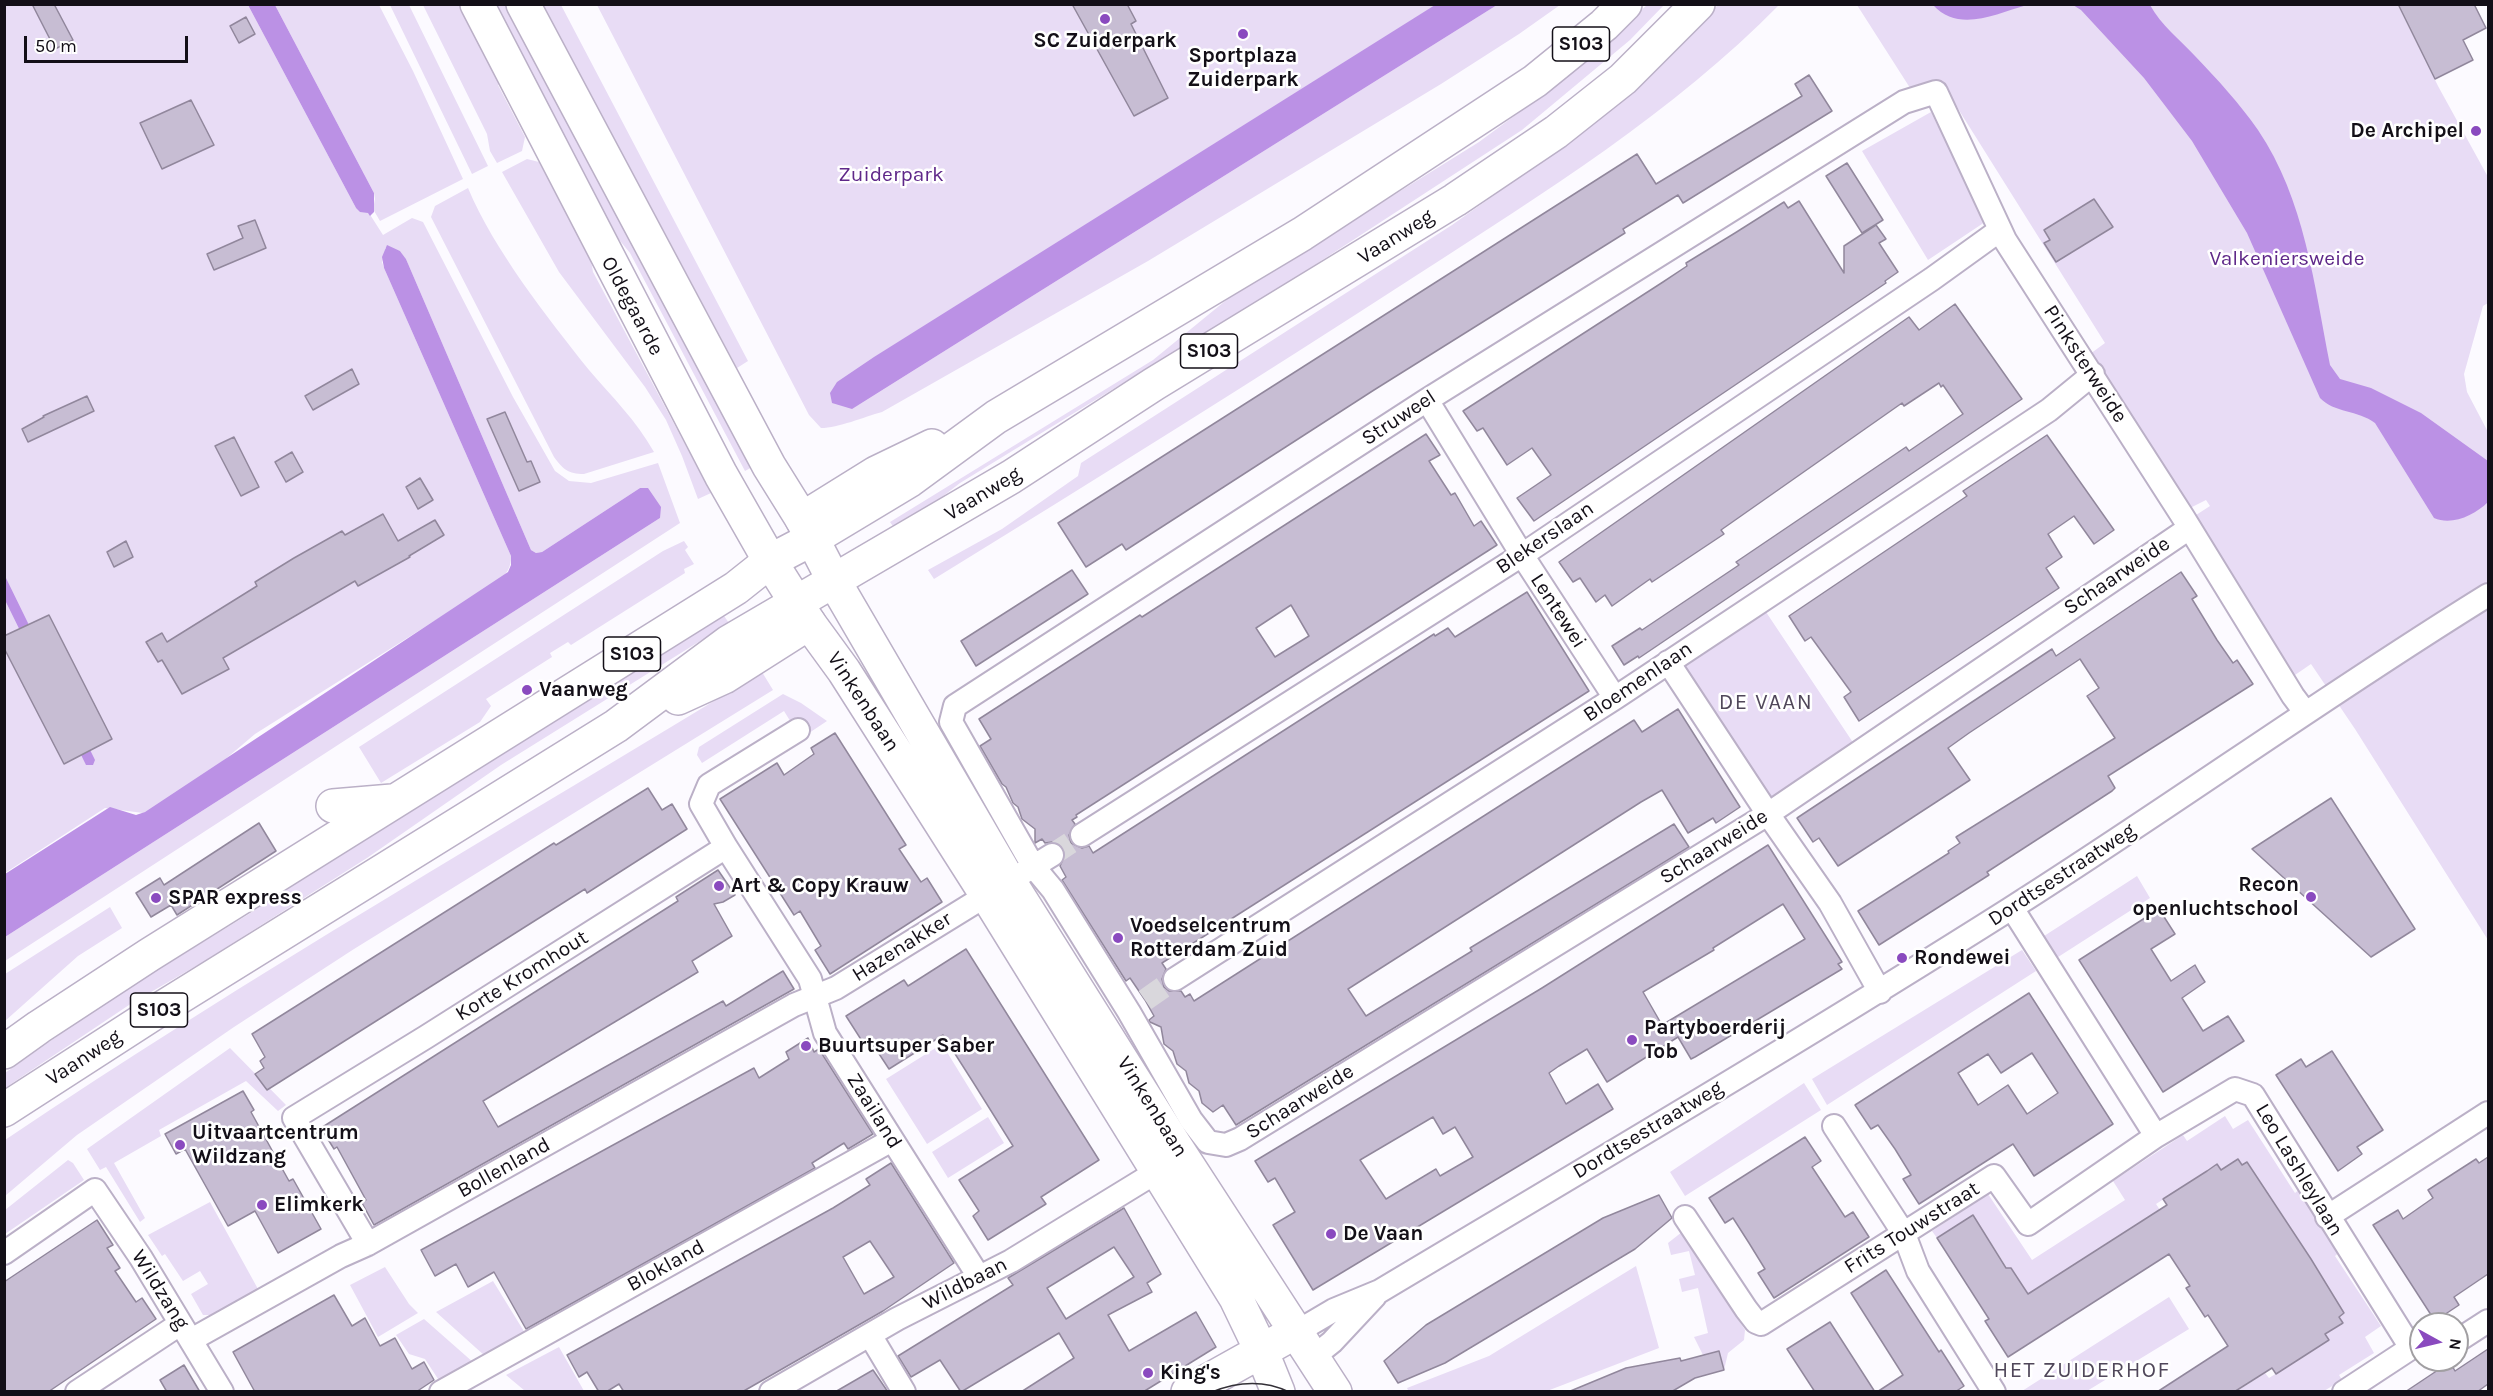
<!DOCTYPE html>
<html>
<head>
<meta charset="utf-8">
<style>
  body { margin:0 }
  #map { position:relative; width:2493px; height:1396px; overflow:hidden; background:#fcfaff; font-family:Karla,sans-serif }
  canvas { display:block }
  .frame { position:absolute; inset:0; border:6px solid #130f17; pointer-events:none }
  .north { position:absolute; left:2409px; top:1312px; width:60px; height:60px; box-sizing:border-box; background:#fff; border:2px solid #a19fa2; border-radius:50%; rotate:98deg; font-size:16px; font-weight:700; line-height:24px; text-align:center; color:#130f17 }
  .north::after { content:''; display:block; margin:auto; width:21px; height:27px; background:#8a4abf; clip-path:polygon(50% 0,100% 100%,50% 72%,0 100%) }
  .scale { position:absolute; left:24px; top:36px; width:164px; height:27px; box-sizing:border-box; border:3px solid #130f17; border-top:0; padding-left:8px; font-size:18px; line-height:21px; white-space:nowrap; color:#130f17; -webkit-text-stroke:4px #fff; paint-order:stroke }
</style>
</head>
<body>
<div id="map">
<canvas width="2493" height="1396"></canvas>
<div class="frame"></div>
<div class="north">N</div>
<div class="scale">50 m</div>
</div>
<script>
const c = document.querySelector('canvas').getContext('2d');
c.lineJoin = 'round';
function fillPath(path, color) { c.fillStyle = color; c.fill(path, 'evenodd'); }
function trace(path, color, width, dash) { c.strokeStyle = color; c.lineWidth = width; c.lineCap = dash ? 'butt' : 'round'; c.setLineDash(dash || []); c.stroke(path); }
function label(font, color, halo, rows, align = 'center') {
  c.font = font + ' Karla,sans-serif'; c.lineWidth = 5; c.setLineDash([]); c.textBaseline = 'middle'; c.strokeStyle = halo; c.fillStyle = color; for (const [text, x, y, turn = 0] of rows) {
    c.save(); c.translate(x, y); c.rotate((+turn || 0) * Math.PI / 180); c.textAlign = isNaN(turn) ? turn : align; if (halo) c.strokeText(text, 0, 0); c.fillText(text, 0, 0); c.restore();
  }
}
fillPath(new Path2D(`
  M5,5H248L356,208L369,213L383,235L412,218L423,222L513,397L555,471L569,481L591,483L658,463L680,523L5,961V937L660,518L640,488L542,552L536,553L531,550L406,259L400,251L385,248L386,251L382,262L384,268L511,556C512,578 490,586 474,596L255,734L182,796L143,813L105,808L5,873Z
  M275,5H379L413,71L463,179L380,221L373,209L375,199L374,193Z
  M390,5H409L488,166L472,174Z
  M423,5H470L503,82L498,85L525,137L522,151L497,163L490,151L487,134Z
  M486,5H515L763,461L745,471L630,253L598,214Z
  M543,5H561L748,361L737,368Z
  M597,5H1488L852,409L1497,5H1560L1519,34L1441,84L1148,261L882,412C864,417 838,428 821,428L809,415Z
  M1647,5H1664L1630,40L1522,130L1304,272L960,483L897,532L890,522L1153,360L1230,297L1479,142L1571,74Z
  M1718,5H1779C1674,112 1544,193 1417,275C1257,379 1096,479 934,579L928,570L1002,529L1078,476L1081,463L1452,225L1566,144Z
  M1857,5H2398L2438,86L2488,177V303L2483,306L2464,374L2467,392L2488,432V940L2355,729L2311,664L2295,675L2292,671L2193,517L2210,506L2206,500L2188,509L2090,354L2105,343L1940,80L1912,91Z
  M1931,112L1985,222L1928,260L1862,151Z
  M527,159L539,162L583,245L588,243L593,272L711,493L698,499L682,456L666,420L645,387L559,272L502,172Z
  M468,188C494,250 547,317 589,370C612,397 636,420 654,452L584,474C568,474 563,469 554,457L431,217L435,206Z
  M684,541L688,547L685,550L694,564L684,569L685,573L571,645L568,642L550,653L552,657L486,699L491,706L480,722L381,783L359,747L663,551Z
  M1766,612L1854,744L1767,802L1680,670Z
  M722,613L729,623L501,765L367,858L203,962L132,1003L5,1088V1073L113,997L249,914L358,840Z
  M762,672L773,690L354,949L234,1027L77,1135L5,1196V1140C250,975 509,826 762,672Z
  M783,694L801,703L827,721L809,733L801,719L792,724L784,711L702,763L697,755L699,747Z
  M2137,876L2150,898L2055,959L2041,938Z
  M110,907L122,928L78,956L5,1021V974Z
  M2022,950L2036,971L1827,1105L1812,1079Z
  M942,1044L982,1109L927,1144L886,1079Z
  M230,1048L286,1105L278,1111L246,1081L159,1130L161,1136L114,1163L145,1218L140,1222L106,1167L100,1170L87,1149Z
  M1804,1083L1821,1110L1685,1196L1670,1172Z
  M2225,1116L2233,1129L2248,1120L2295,1193L2301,1188L2341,1251L2335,1256L2381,1326L2365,1337L2374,1353L2339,1375L2342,1380L2324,1391H2237L2265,1373L2269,1378L2316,1348L2313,1342L2343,1323L2238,1159L2208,1178L2204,1173L2156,1204L2160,1210L2025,1296L1973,1215L1937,1238L1932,1231L1988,1194L2032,1260L2125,1200L2113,1181L2183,1135L2187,1141Z
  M988,1117L1004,1143L948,1178L932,1152Z
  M68,1160L73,1163L84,1180L5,1234V1210Z
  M210,1202L258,1289L210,1315H203L191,1294L208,1284L200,1271L183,1281L165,1254L162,1256L148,1235Z
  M1682,1232L1745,1330L1744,1340L1728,1353L1724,1370L1719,1351L1703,1355L1694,1337L1708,1333L1698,1288L1682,1292L1679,1279L1695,1275L1689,1251L1671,1255L1668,1243Z
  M1636,1266L1659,1348L1547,1391L1409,1392L1407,1388L1489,1356Z
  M385,1267L409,1304L418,1313L378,1337L350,1285Z
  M493,1281L525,1333L485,1356L436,1312Z
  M2169,1297L2189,1329L2087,1391H2022Z
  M424,1319L474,1363L440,1382L425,1359L409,1354L396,1335Z
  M559,1347L584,1391H525L506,1375Z`), '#e8dcf5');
fillPath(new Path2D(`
  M248,5H275L374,193V212L370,216L368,213L360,212L356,208Z
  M1435,5H1497L852,409L832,403L830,393L837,382L874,357Z
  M1933,5H2027C1995,14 1959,33 1933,5Z
  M2073,5H2150C2161,25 2180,40 2195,56C2218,80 2239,103 2258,130C2305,200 2314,284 2330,365L2340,379L2371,388L2421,413L2488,461V502C2475,515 2452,526 2434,518L2375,423C2358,410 2334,413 2320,398L2247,233L2192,141L2144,78L2081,10Z
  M387,245L400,251L406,259L531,550L536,553L542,552L640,488H648L661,507L660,518L5,937V874L110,807L136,815L145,812L508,572L511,565V556L384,268L382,257Z
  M4,574L95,760L93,765H86L5,600Z`), '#bb91e5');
const building = new Path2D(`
  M32,4H54L73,40L55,49Z
  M1072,4H1127L1136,21L1131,24L1168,98L1134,116Z
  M2398,4H2474L2486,28L2463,40L2473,60L2435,79Z
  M246,17L255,34L239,43L230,26Z
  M1809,75L1832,111L1683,203L1678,195L1636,221L1623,229L1625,233L1374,390L1126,550L1122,544L1086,567L1058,523L1637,154L1656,184L1802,96L1795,84Z
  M191,100L214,145L162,169L140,123Z
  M1847,163L1883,220L1862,233L1826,176Z
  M2094,199L2113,227L2056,262L2044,243L2050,240L2044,230Z
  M1799,201L1844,273V246L1876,225L1886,239L1879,243L1898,272L1885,281L1886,283L1534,521L1517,498L1551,475L1532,448L1507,465L1483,428L1477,431L1463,411L1663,282L1687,266L1686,263L1735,233L1784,202L1788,208Z
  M255,220L266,248L214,270L207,254L243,238L238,226Z
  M1955,304L2022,399L1639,658L1638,656L1624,665L1612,646L1640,628L1642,630L1739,565L1736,562L1906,447L1909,451L1963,414L1943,385L1941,387L1939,383L1904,406L1902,403L1721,530L1724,534L1652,582L1650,579L1612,606L1605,595L1596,602L1580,578L1573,582L1559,562L1909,317L1919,330Z
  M352,369L359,384L313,410L305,396Z
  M87,396L94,411L28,442L22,429L44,417L43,416Z
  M505,412L527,462L531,461L540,482L519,491L487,419Z
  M1426,434L1440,455L1429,461L1451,495L1455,493L1474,526L1481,521L1497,545L1076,815L1077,817L1072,820L1075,824L1069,835L1071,843L1082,848L1089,846L1093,853L1434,634L1435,636L1448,628L1455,637L1527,592L1589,691L1162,963L1166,969L1162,979L1164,987L1169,991H1181L1185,997L1190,994L1194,1001L1634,720L1642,732L1678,709L1740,807L1716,823L1713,818L1688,833L1662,790L1641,802L1348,989L1366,1016L1472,951L1470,948L1674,824L1689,847L1236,1125L1223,1105L1213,1112L1202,1103L1199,1091L1189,1083L1186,1071L1177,1064L1173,1051L1164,1044L1161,1027L1150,1022L1149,1020L1154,1016L1145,1000L1130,978L1126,981L1062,880L1066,877L1060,866L1065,855L1063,847L1052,842L1045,843L1042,839L1035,843V829L1022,819L1018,807L1013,803L1006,787L1002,784L980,746L991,739L979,719L1140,615L1142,617ZM1291,605L1309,636L1275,657L1256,628Z
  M2047,435L2114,530L2094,544L2074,516L2048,534L2062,557L2046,568L2059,588L1859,721L1844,697L1851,692L1811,637L1805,641L1789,616L1967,496L1963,491Z
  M234,437L259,487L241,496L215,446Z
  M292,452L303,472L286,482L275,462Z
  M420,478L433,500L418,509L406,487Z
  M383,514L398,541L435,520L444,535L409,556L410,557L358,586L355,581L223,658L229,669L182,694L162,660L158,662L146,642L162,633L167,642L257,586L255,582L294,558L342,531L345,535Z
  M126,541L133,557L114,567L107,552Z
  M1072,570L1088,594L976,666L961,641Z
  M2181,572L2197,596L2192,599L2217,640L2233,663L2237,660L2253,684L2108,776L2115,788L2112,791L1987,872L1989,875L1879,945L1858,911L1949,853L1948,851L1960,843L1956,837L2115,738L2087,696L2099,688L2080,659L1969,733L1948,748L1970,780L1838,866L1819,838L1813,842L1797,818L2052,649L2056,656Z
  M49,615L112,739L64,764L4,648V636Z
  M835,733L906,845L899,849L921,882L927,878L942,902L830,974L815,950L821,946L800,911L794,915L720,799L777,763L784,775L814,754L811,748Z
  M648,788L662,810L672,804L687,829L587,893L585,889L267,1090L255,1074L264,1068L260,1061L265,1057L252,1034L543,850L554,843L556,845Z
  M2331,798L2415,929L2371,957L2252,849Z
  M259,823L276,851L177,915L171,905L151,917L136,893L160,878L164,885Z
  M1768,845L1842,962L1838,964L1842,969L1695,1057L1691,1059L1678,1037L1607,1082L1587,1049L1559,1066L1549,1073L1566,1104L1598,1084L1613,1109L1313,1290L1273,1225L1295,1212L1275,1178L1268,1182L1255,1161L1542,988ZM1783,904L1805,939L1662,1025L1643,992L1714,950L1713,948ZM1433,1117L1443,1134L1455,1127L1473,1157L1440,1176L1436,1169L1386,1199L1360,1160Z
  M718,870L735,895L723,902L714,904L732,936L692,961L698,972L483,1101L498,1127L723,1001L726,1006L783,971L794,989L374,1225L362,1203L366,1200L337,1147L334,1149L321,1128L678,901L676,897Z
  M2159,909L2175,934L2151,949L2171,981L2195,965L2200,974L2205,982L2182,998L2203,1031L2228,1016L2244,1041L2163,1092L2079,960Z
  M966,949L1099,1160L1041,1197L1046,1204L988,1240L973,1216L979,1211L959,1180L1013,1146L973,1082L943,1035L889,1069L868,1037L862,1041L846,1016L904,980L908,986Z
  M2029,993L2113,1124L2034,1176L2013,1144L1919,1204L1903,1179L1911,1175L1895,1149L1878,1125L1871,1129L1855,1105ZM2032,1053L2058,1093L2027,1114L2008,1085L1978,1105L1958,1073L1988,1054L2001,1073Z
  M808,1038L814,1052L819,1049L873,1134L848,1149L844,1143L812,1163L815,1168L526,1329L494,1272L468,1287L456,1264L435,1276L421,1250L754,1068L759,1078L789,1059L786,1052Z
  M2332,1051L2383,1130L2357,1147L2362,1154L2338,1171L2276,1075L2301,1059L2306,1067Z
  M243,1091L254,1110L251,1112L279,1163L289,1181L293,1179L321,1229L278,1253L255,1211L228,1226L185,1149L176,1154L165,1134Z
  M1805,1137L1821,1161L1812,1167L1845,1217L1853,1212L1869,1237L1774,1298L1758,1273L1765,1269L1749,1243L1733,1218L1725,1223L1709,1198Z
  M2488,1157V1274L2454,1297L2459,1305L2435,1321L2373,1225L2398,1210L2403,1219L2433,1198L2428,1190L2476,1159L2479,1163Z
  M2238,1159L2242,1165L2247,1162L2311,1259L2344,1313L2339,1317L2343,1323L2325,1334L2329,1340L2276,1374L2272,1368L2234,1392H2157L2228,1346L2208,1315L2205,1317L2192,1297L2186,1288L2190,1286L2169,1254L2008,1357L1985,1321L1989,1319L1937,1238L1973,1215L2006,1268H2011L2028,1294L2167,1205L2163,1199L2207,1171L2217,1164L2221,1170Z
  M891,1163L954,1263L883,1311L742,1392H624L619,1384L606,1392H599L587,1372L579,1377L567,1355L833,1208L870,1185L866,1179ZM870,1241L894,1277L864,1294L843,1257Z
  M1659,1195L1672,1218L1635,1249L1445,1363L1398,1383L1384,1361L1426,1325L1603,1218Z
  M1124,1208L1161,1274L1147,1283L1152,1292L1108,1315L1129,1351L1196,1312L1216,1347L1143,1392H1021L1074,1358L1059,1333L961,1392L940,1360L911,1377L898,1356L1013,1285L1008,1278ZM1114,1247L1134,1277L1066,1319L1047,1288Z
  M97,1220L113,1245L107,1248L120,1268L115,1271L136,1302L142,1298L156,1319L48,1392H4V1282Z
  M1886,1270L1939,1352L1941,1350L1964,1386L1955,1392H1877L1903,1375L1851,1293Z
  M334,1295L352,1326L365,1318L380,1346L395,1338L412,1369L424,1362L434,1380L416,1392H255L233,1352Z
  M1830,1322L1875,1392H1815L1787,1349Z
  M2488,1349V1384L2477,1392H2405L2450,1362L2455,1371Z
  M1719,1351L1724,1370L1695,1378L1671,1392H1568L1626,1368L1680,1358L1681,1361Z
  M184,1365L200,1392H167L160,1380Z
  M873,1370L888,1392H835Z`);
fillPath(building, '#c7bdd3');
trace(building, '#91879c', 1.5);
trace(new Path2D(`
  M1052,855L1082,835
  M1145,1000L1175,979`), '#d9d7dc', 22, [22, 11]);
const street = new Path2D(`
  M1427,400L1522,555L1615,698
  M2188,529L1768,814L1240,1139L1226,1145L1208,1142L1191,1120L1129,1012L1053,890L1033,866L951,722L955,706L1427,400L1904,102L1936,92L2005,240L2183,517L2293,696L2305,712
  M1668,662L1768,814L1830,903L1880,992
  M1082,835L1522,555L1932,279L2000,230
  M726,847L810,979L825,1033L979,1277
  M2012,908L2156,1136L2235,1089L2253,1095L2411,1348L2344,1392
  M1175,979L1615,698L2049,410L2093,374
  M1834,1126L1904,1234L1918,1271L1994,1392
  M1685,1217L1746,1309L1756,1322L1761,1324L1994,1176L2028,1224L2156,1136
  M2327,1217L2488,1113
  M368,1244L294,1118L426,1037L726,847L701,804L709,785L798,730
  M4,1253L95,1190L141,1258L222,1392
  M1295,1333L1334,1310L1380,1291C1591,1165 1803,1040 2010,909C2171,807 2326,695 2488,595
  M870,1335L904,1392
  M191,1340L341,1256L368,1244L794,1005L836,988L1052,855
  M2457,1341L2488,1321
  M1312,1358L1332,1342L1375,1296
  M77,1392L180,1324
  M441,1392L892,1140
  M771,1392L897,1319L1011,1261L1158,1171`);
const secondary = new Path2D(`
  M477,4L721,475L770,561L809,623L844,671L986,894L1236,1298L1261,1350L1278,1392
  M523,4L769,466L802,519L834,581L1009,881L1176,1147L1335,1392
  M1188,1392L1281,1340`);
const highway = new Path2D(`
  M802,519L876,473L932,446
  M678,698L724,677L809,623
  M333,806L392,801
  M4,1052L39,1027L149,955L736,588L770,561L812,539L910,480L996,417L1302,234L1535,81L1604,25L1625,4
  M4,1110L162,1008L616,726L729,642L1011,477L1154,384L1455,200L1556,132L1623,79L1698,4`);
trace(street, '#bbb0c7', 26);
trace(secondary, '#bbb0c7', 36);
trace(highway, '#bbb0c7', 36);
trace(street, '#fff', 22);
trace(secondary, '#fff', 33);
trace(highway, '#fff', 33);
trace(new Path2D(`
  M1212,1392C1237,1382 1264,1380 1289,1392`), '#333037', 1.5);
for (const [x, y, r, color] of [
  [1105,19,6,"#8a4abf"],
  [1243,34,6,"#8a4abf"],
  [2476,131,6,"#8a4abf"],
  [527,690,6,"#8a4abf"],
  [719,886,6,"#8a4abf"],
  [2311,897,6,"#8a4abf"],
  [156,898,6,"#8a4abf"],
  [1118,938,6,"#8a4abf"],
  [1902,958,6,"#8a4abf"],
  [1632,1040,6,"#8a4abf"],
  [806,1046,6,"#8a4abf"],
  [180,1145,6,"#8a4abf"],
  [262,1205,6,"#8a4abf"],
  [1331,1234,6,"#8a4abf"],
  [1148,1373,6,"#8a4abf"]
]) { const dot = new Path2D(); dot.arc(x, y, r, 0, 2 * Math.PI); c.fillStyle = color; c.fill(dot); trace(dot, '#fff', 2); }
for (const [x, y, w] of [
  [1581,44,57],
  [1209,351,57],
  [632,654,57],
  [159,1010,57]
]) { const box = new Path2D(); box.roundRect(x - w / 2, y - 17, w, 34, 4.5); c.fillStyle = '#fff'; c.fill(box); trace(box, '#130f17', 1.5); }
label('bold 20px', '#130f17', null, [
  ["S103",1581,44],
  ["S103",1209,351],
  ["S103",632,654],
  ["S103",159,1010]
]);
label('bold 21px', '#130f17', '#fff', [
  ["SC Zuiderpark",1105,41,"center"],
  ["Sportplaza",1243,56,"center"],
  ["Zuiderpark",1243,80,"center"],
  ["De Archipel",2464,131,"right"],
  ["Vaanweg",539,690],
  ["Recon",2299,885,"right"],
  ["openluchtschool",2299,909,"right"],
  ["Art & Copy Krauw",731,886],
  ["SPAR express",168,898],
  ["Voedselcentrum",1130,926],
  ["Rotterdam Zuid",1130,950],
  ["Rondewei",1914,958],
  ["Partyboerderij",1644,1028],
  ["Tob",1644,1052],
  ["Buurtsuper Saber",818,1046],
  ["Uitvaartcentrum",192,1133],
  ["Wildzang",192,1157],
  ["Elimkerk",274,1205],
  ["De Vaan",1343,1234],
  ["King's",1160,1373]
], 'left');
label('21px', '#5f2889', '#fff', [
  ["Zuiderpark",891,175],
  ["Valkeniersweide",2287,259]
]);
label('21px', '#130f17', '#fff', [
  ["Vaanweg",1396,237,-32],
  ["Oldegaarde",632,306,62],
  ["Pinksterweide",2085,364,57],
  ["Struweel",1399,418,-33],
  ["Vaanweg",983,494,-31],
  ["Blekerslaan",1545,538,-34],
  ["Schaarweide",2117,576,-34],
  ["Lentewei",1558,611,57],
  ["Bloemenlaan",1638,682,-34],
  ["Vinkenbaan",863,702,57],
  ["Schaarweide",1714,847,-32],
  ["Dordtsestraatweg",2062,875,-33],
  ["Hazenakker",902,947,-32],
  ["Korte Kromhout",522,976,-32],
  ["Vaanweg",84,1058,-33],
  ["Schaarweide",1300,1102,-32],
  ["Vinkenbaan",1152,1107,58],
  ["Zaailand",874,1111,58],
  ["Dordtsestraatweg",1648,1130,-31],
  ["Bollenland",504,1168,-29],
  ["Leo Lashleylaan",2299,1170,59],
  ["Frits Touwstraat",1912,1228,-32],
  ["Blokland",666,1266,-29],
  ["Wildbaan",965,1284,-27],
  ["Wildzang",160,1290,58]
]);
c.letterSpacing = '1.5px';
label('22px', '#50475a', '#fff', [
  ["DE VAAN",1766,703],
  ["HET ZUIDERHOF",2082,1371]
]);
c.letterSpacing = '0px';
</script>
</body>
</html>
